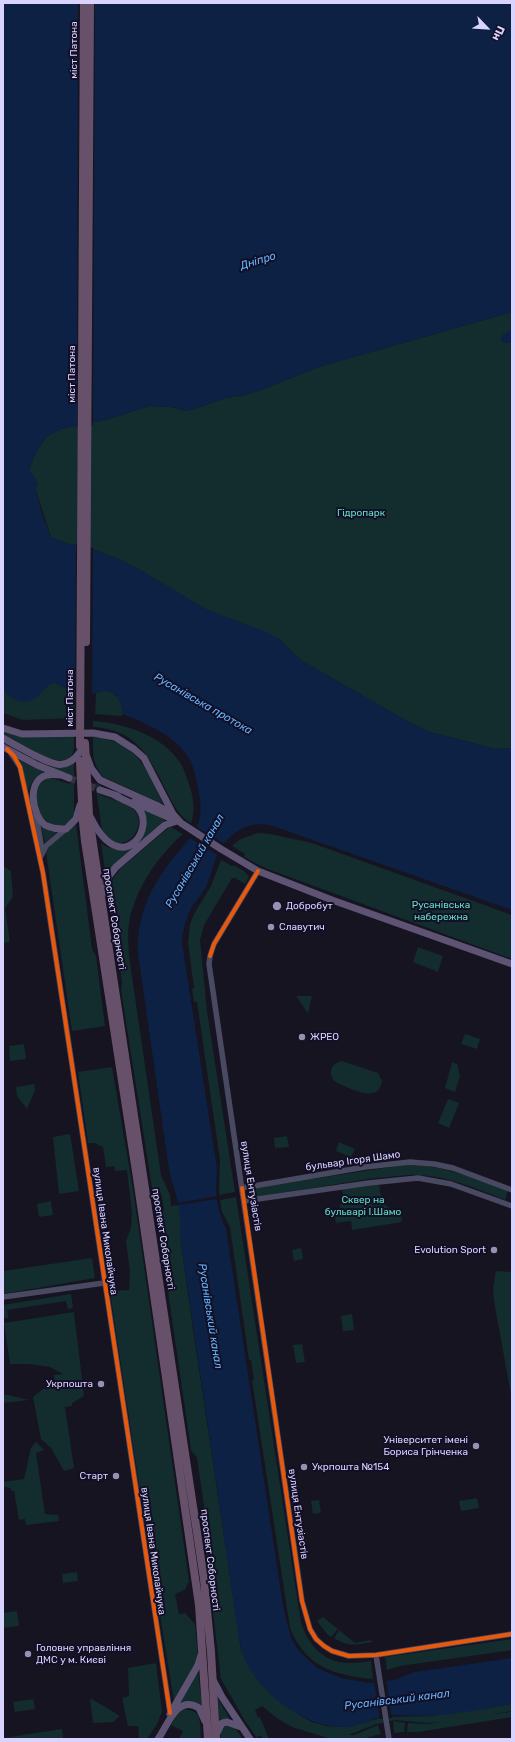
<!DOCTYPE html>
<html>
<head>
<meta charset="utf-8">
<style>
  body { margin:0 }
  #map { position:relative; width:515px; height:1742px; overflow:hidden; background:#161421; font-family:Rubik,sans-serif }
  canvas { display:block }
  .frame { position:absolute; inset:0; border:4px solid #d9d4ff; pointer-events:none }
  .north { position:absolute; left:467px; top:8px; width:40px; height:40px; -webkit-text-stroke:3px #130f26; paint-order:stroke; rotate:115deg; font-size:11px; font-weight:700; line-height:16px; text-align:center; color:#d9d4ff }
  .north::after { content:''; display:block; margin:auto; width:14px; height:18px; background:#d9d4ff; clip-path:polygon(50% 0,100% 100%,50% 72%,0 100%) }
</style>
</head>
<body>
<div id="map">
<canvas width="515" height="1742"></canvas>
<div class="frame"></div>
<div class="north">Пн</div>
</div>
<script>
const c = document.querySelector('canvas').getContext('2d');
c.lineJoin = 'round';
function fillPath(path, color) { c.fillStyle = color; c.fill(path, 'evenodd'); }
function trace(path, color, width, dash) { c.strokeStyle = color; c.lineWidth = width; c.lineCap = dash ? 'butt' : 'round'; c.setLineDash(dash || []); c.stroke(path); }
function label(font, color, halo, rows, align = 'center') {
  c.font = font + ' Rubik,sans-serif'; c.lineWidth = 4; c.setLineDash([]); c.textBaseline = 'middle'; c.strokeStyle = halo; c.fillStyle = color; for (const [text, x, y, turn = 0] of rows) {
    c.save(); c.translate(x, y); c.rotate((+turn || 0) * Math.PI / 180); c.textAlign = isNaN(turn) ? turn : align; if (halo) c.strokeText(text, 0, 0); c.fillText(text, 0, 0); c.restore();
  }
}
fillPath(new Path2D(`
  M512,312V748L495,749L450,737L432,733L405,720L302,661L279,639L205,609L135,567L121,560L89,548L65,543L51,537L35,488L38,483L29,470L36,452L47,436L61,429L109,419L150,406L172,407L186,411L194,409L225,398L245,395L258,391L318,367Z
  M3,672H31L75,692L74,718L23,720L3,713Z
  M105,690C117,693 122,701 123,714L121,716L95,714L96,693Z
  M93,721C124,723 164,736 181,764C184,769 186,776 188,781C193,795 196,809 191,823C179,816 173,805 167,792C149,757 138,730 93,727Z
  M3,731L17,736H74C74,742 75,750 72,755C62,773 15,741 3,734Z
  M93,737C137,741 147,769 163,804L103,777C92,763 93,754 93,737Z
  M19,760L44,772C35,777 32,782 28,791Z
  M74,762V814C70,826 55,831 46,821C40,816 35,803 35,795C35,791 38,786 39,783L48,777L70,784L72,777L51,767L61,768Z
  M95,783L102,786L100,787L98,794C109,799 127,802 135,811C144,822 136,840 122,843C117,844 112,842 107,840L102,829Z
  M143,808L165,820L141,841C146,830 147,820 143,808Z
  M76,823L92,949L96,956L105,1026L72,1031L46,852L49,847Z
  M41,826L57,833L45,843Z
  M171,827L183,834C158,856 135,889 129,923C127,936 129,950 130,963L161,1175L170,1195L171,1206L179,1205L181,1218L180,1236L194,1336L241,1650L299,1715L312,1722L327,1726L342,1727L353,1726L383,1717L431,1716L512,1704V1711L492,1714L512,1712V1717L418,1732H407L408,1723L428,1724L441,1722L428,1723L395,1720L377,1724L348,1735H354L378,1725L381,1734L362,1739L328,1738L292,1727L278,1719L262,1706L255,1710L258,1717H260L269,1739H263L260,1735L257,1738L245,1721L221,1679L202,1519L204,1505L197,1458L191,1450L162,1250L164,1242L160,1215L164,1209L161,1193L153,1194L121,990L122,982L117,949L119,945L116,933H113L109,888L111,882L120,869L167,829Z
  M257,833L270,834L312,843L512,915V959L265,868L244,857L245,854L232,846L239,840Z
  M101,843C112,851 122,851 135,847L106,877Z
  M221,860L232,866L234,865L244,871L249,877L245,884L235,878H232L204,925L200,940L207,1011L235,1192L219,1195L220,1160L197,1002H194L192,989L194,988L188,943L190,924L194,914L211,886Z
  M3,866L11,871L13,897L5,908L10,942L3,943Z
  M418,947L443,956L438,972L413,962Z
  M296,996H312L308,1013Z
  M465,1034L480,1039L477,1049L461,1044Z
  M24,1044L26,1059L10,1061L9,1046Z
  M342,1061L378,1073L382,1081C378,1105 351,1088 337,1083C327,1076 330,1063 342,1061Z
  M452,1062L457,1064L460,1076L455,1092L445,1088Z
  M112,1067L133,1189L189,1581L185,1590L175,1594L179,1614L185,1613L195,1624L198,1657L192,1673L174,1701L144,1518L110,1291L129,1290L130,1271L126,1241L131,1228L132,1213L127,1170L115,1171L114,1166L106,1167L103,1147L94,1143H88L78,1072Z
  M34,1084L35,1090L27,1109L17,1096L16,1087Z
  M448,1099L459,1103L449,1128L438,1123Z
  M70,1134L79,1191L59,1194L53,1137Z
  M287,1136L289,1147L275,1148L274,1138Z
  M339,1142L355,1149L351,1157L336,1151Z
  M410,1164C448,1167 473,1178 508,1191L505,1200C477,1189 449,1176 418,1175C406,1174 389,1178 375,1178L256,1197L254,1188Z
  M379,1184C382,1205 382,1204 401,1215L402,1222L352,1230L351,1221L336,1223L335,1217L340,1215V1204L344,1202L342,1189Z
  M236,1197L301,1623C314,1658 335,1668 371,1661L373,1679C333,1675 306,1667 290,1628L252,1380L254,1379L251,1360H249L230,1227L222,1212L220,1200Z
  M51,1201L53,1215L39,1217L37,1204Z
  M301,1248L303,1259L294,1261L292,1250Z
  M92,1258L95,1278L3,1294V1271Z
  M496,1271L512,1272V1400L494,1301L493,1287Z
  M71,1294L73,1308L68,1309L66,1301L7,1310L8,1318H4L3,1305Z
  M74,1312L84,1396L72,1403V1406L65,1407L74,1468L64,1471L51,1448L41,1439L33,1397L43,1389L55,1386L54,1375L63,1374L50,1367L30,1364H10L4,1323Z
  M352,1314L354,1330L343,1331L341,1316Z
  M302,1344L305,1362L296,1363L293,1345Z
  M3,1394L29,1400L3,1403Z
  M36,1442L44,1450L36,1453L45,1514L58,1515L59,1521L26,1525L25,1519L19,1520L14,1491H11V1488L3,1487V1482L24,1479L31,1448Z
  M477,1498L479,1508L461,1511L459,1501Z
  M319,1500L321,1513L313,1514L311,1501Z
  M77,1572L78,1581L63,1583L62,1574Z
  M17,1611L19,1626L3,1628V1613Z
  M323,1617L338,1629L331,1637L327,1634L317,1621Z
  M339,1630L355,1643L371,1640L372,1642C356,1645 348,1647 334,1638Z
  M512,1639V1650L400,1666L387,1670L385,1657Z
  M156,1663L162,1712L157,1724L147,1739H139L138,1726H128L122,1698L129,1696L128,1668Z
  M198,1671L202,1706C193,1700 185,1700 176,1706Z
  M90,1698L120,1716L113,1722L93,1723Z
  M33,1699L35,1709L15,1712L13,1702Z
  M218,1699L230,1719H219Z
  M185,1707L186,1710C203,1709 200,1727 201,1739H179L183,1731L171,1725L177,1715Z
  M393,1721L405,1723L404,1732L394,1733Z
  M225,1724L234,1727L243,1739H221V1730Z
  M62,1729L63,1739H3V1738Z`), '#132c2d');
fillPath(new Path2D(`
  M3,3H512V312L318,367L258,391L245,395L225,398L194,409L186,411L172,407L150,406L109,419L61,429L47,436L36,452L29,470L38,483L35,489L43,517L51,537L65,543L89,548L121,560L135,567L205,609L269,633L279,639L302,661L405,720L432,733L450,737L495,749L512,748V910L273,826C249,819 227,833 217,856C213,865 211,875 207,885C203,892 198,899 193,905C186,917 183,929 182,943L217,1169C215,1191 216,1209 226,1229L283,1606L291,1638L298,1650L317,1668L341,1678L369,1683L394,1680L415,1672L512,1658V1704C484,1708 456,1715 428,1716C414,1716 400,1714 386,1716C371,1718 357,1728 342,1727C304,1726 265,1697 247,1664C242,1654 240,1643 238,1632L180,1236C181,1214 178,1196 170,1176L138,953C136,920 150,887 171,861C180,849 192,838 198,824C202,813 201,800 198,788C196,778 194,766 188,757C175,735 146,724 123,714C119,685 105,690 83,696L54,683C46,685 43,692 37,697C24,707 12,700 3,690Z
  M512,330V343H503L501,340L503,334Z`), '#0d2144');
fillPath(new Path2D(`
  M78,3H95L93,425L77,428Z
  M76,544L93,548L92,696L83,698L75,695Z
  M195,826L226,845L219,856L188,837Z
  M218,1196V1199L177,1205V1203Z
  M386,1679L392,1718L380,1719L374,1681Z`), '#161421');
trace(new Path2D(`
  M69,778L100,790`), '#333142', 7, [7, 3.5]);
trace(new Path2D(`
  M10,752L20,767L43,873L170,1713
  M36,815L41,844L39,852
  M40,858L46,846L66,829
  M258,871L214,944L210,956L209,964L302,1601L310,1629L316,1639L324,1646L332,1651L349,1656L376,1655L512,1634
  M242,1188L365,1167L410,1162L434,1164L453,1168L512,1190
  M244,1201L369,1183L418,1178L451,1184L512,1206
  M3,1297L104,1283
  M376,1655L389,1739`), '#4a4962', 5.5);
trace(new Path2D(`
  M3,728L22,734L93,733L115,737L134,749L144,758L173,814L181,823L221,849L258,871L332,900L512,964
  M3,738C13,744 23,749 34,755C52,764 66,772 80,752
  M3,747L37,765L69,778
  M87,757L91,768L100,780L158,806L173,814
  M62,775C57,775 51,774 47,775C26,781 32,815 45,825C52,829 59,829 66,829L76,819L80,805
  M100,790L118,796
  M134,802L177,821
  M91,818C122,881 159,825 136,806C130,802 121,799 114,795
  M101,898L109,876L116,867L165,825L177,821
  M213,1680L222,1697L250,1739
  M170,1714L198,1665L201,1655
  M216,1735L222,1723L227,1722L241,1727
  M158,1739C168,1725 177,1694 199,1708L205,1721`), '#5e5373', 7);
trace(new Path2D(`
  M85,743L89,815L93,844L204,1579L211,1652L216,1739
  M80,761L83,822L85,841L137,1178L199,1605L208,1739`), '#67516a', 8);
trace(new Path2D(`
  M86,642L90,3
  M80,746L84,3`), '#67516a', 8);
trace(new Path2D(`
  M7,749L14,756L20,767L43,873L170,1713
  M210,956L214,944L258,871
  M242,1188L302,1601L310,1629L316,1639L324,1646L332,1651L349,1656L376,1655L512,1634`), '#e8590c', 4);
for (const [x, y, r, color] of [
  [277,906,5,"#9591b1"],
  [271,927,4,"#9591b1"],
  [302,1037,4,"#9591b1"],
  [494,1250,4,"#9591b1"],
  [101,1384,4,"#9591b1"],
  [476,1446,4,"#9591b1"],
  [304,1467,4,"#9591b1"],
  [116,1476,4,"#9591b1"],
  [28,1654,4,"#9591b1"]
]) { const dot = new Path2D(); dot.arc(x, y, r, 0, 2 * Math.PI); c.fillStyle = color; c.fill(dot); trace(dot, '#130f26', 1.5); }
label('10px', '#d9d4ff', '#130f26', [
  ["міст Патона",74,50,-90],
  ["міст Патона",72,374,-90],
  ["міст Патона",70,698,-90],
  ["проспект Соборності",114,919,81],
  ["бульвар Ігоря Шамо",353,1161,-8],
  ["вулиця Ентузіастів",251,1186,81],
  ["вулиця Івана Миколайчука",105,1231,82],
  ["проспект Соборності",163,1239,81],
  ["вулиця Ентузіастів",298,1514,82],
  ["вулиця Івана Миколайчука",153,1551,82],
  ["проспект Соборності",210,1560,83]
]);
label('10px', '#5fe0c0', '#130f26', [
  ["Гідропарк",361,513],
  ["Русанівська",441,905],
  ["набережна",441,917],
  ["Сквер на",363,1200],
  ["бульварі І.Шамо",363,1212]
]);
label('10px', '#d9d4ff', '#130f26', [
  ["Добробут",286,906],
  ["Славутич",279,927],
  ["ЖРЕО",310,1037],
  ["Evolution Sport",486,1250,"right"],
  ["Укрпошта",93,1384,"right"],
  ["Університет імені",468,1440,"right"],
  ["Бориса Грінченка",468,1452,"right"],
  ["Укрпошта №154",312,1467],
  ["Старт",108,1476,"right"],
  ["Головне управління",36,1648],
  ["ДМС у м. Києві",36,1660]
], 'left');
label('italic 11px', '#62b6ff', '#130f26', [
  ["Дніпро",258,261,-17],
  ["Русанівська протока",203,704,30],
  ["Русанівський канал",195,861,-60],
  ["Русанівський канал",210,1316,81],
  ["Русанівський канал",397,1700,-7]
]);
</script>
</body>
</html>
